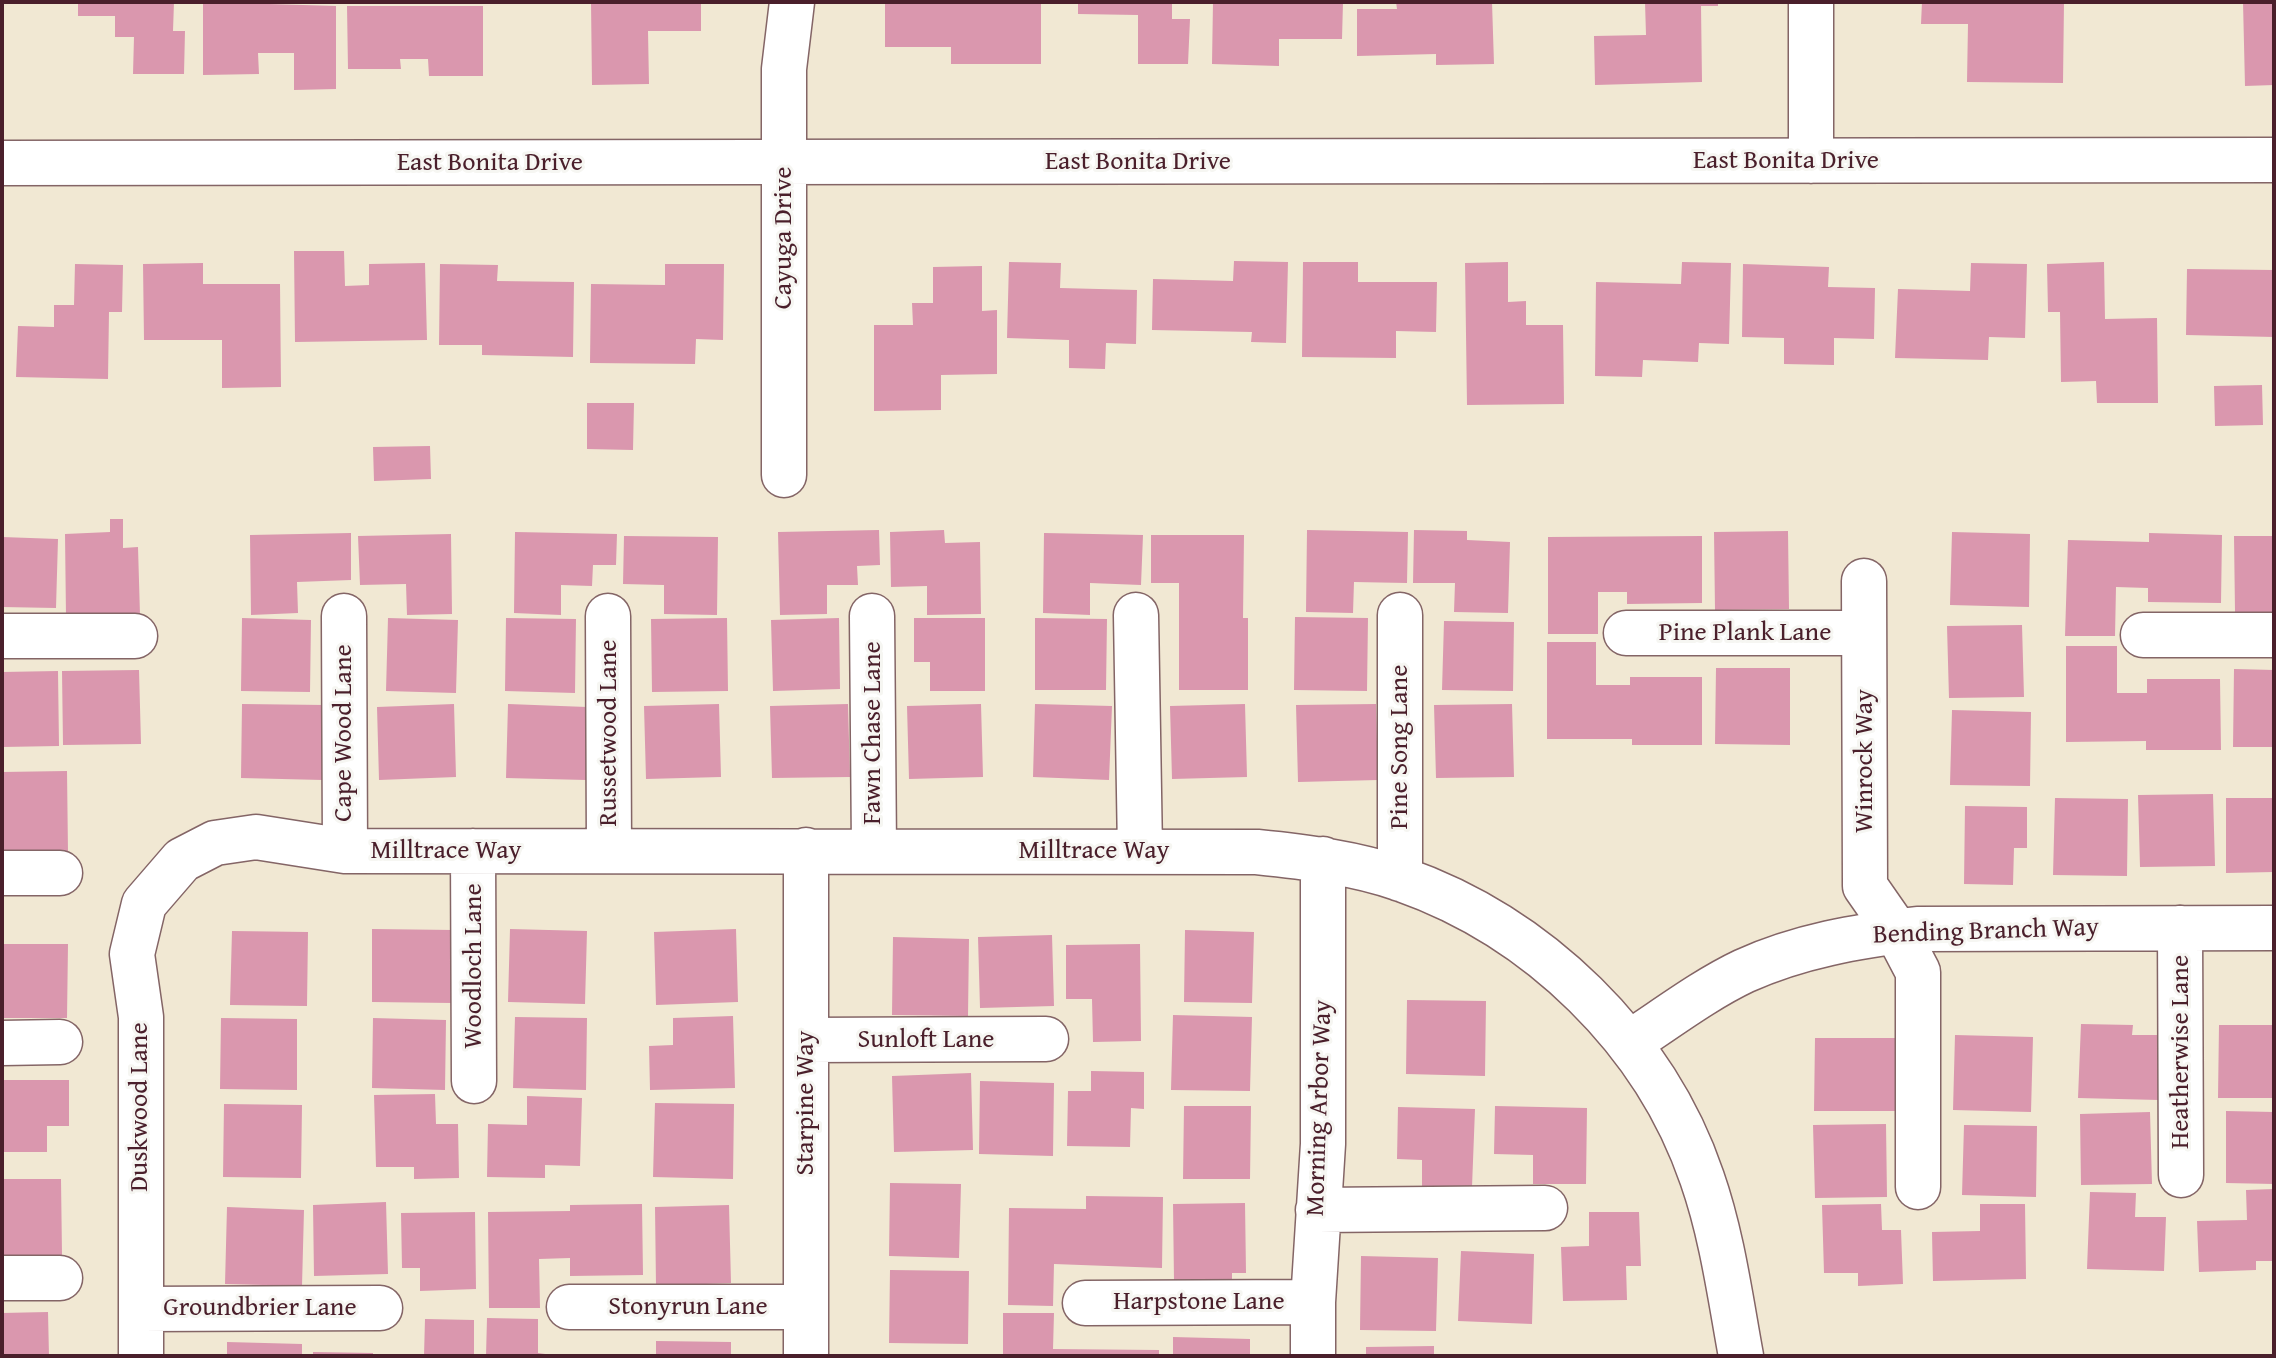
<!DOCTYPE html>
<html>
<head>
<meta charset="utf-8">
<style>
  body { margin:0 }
  #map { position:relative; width:2276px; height:1358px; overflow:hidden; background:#f1e8d3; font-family:"Gentium Book Plus",serif }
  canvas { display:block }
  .frame { position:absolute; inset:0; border:4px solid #4a1f2b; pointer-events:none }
</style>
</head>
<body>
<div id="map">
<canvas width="2276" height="1358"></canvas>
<div class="frame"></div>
</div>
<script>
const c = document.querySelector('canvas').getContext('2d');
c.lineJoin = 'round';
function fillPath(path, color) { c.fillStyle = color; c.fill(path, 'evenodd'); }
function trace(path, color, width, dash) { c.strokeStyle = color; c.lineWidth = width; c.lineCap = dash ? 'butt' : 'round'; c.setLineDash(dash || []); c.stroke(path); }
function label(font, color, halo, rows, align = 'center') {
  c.font = font + ' "Gentium Book Plus",serif'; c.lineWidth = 6; c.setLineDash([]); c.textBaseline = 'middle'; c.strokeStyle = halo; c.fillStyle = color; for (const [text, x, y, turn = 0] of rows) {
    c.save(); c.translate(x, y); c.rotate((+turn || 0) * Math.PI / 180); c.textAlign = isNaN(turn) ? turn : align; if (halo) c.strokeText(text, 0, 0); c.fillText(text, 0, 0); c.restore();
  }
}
fillPath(new Path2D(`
  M78,2H174L173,31H185L184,74H133L134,37H115V16H78Z
  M203,2L336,6V89L294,90V53H258L259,74L203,75Z
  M591,2H701V31H648L649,84L592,85Z
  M885,2H1041V64H951V47H885Z
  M1078,2H1172V19H1190L1188,64H1138V15L1078,14Z
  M1213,2H1343L1342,39H1279V66L1212,64Z
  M1396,2H1492L1494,64L1436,65V54L1357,56V9H1397Z
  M1645,2H1718V6H1701L1702,82L1595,85L1594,36L1646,35Z
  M1922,2H2064L2063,83L1967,82L1968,24H1921Z
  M2243,2H2274V85L2245,86Z
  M347,6H483V76H429L428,59H400L401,69H348Z
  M294,251H344L345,286L369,285V264L425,263L427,340L295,342Z
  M1234,261L1288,262L1286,343L1251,342L1252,332L1152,330L1153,279L1233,281Z
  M1009,262L1061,263L1060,288L1137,290L1136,344L1106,343L1105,369L1069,368V340L1007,338Z
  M1303,262H1358V282H1437L1436,332L1396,331V358L1302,357Z
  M1508,262V302L1526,301V325H1563L1564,404L1467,405L1465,263Z
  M1682,262L1731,263L1729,344L1699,343L1698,362L1643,360L1642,377L1595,376L1596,282L1681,284Z
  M2104,262L2105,319L2157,318L2158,403H2097L2096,381L2061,382L2060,312H2048L2047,264Z
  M203,263V284H280L281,387L222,388V340H144L143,264Z
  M1971,263L2027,264L2025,338L1989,337L1988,360L1895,358L1898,289L1970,291Z
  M75,264L123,265L122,312H109L108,379L16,377L18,326L54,327V305H74Z
  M440,264L498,265L497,281L574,282L573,357L482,355V345H439Z
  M665,264H724L723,340L696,339L695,364L590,363L591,284L665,285Z
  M1743,264L1829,267L1828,287L1875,288L1874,339L1834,338V365L1784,364V338L1742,337Z
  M982,266V311L997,310V374L941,375V410L874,411V325H913L912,303H933V267Z
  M2187,269L2274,270V337L2186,335Z
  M2262,385L2263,425L2215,426L2214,386Z
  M587,403H634L633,450L587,449Z
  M430,446L431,479L374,481L373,447Z
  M110,519H123V548L138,547L140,615L66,617L65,534L110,532Z
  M879,530L880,565L857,566L858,585H827V614L780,615L778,532Z
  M944,530L945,543L980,542L981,614L927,615V586L891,587L890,532Z
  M1307,530L1408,532L1407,583L1354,582L1353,613L1306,612Z
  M1414,530L1467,531V540L1510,542L1508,613L1454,612L1455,583H1413Z
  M1788,531L1789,609L1715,610L1714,532Z
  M515,532L617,534L616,565H593L592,586L561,585V615L514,613Z
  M1952,532L2030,534L2029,607L1950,605Z
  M351,533V580L297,582L298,613L251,615L250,535Z
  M1044,533L1143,535L1141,585L1090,583V615L1043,613Z
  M2149,533L2222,535L2221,603L2148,602V588L2116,587L2115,636H2065L2068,540L2149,542Z
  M451,534L452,614L407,615L406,584L360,585L358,536Z
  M1151,535H1244L1243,618H1248V690H1179V583H1151Z
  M624,536L718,537L717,615L664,614V585L623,584Z
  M1702,536V603L1627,604V592H1598V634H1548V537Z
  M2234,536H2274V612H2235Z
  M2,537L58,539L56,608L2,607Z
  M1295,617L1368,618L1367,691L1294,690Z
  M242,618L311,620L310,692L241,691Z
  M388,618L458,620L456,693L386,691Z
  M506,618L576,619L575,693L505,691Z
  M727,618L728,691L652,692L651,619Z
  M839,618L840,689L773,691L771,620Z
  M914,618H985V691H930V662H914Z
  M1035,618L1107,619L1106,690H1035Z
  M1444,621L1514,622L1513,691L1442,690Z
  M2022,625L2024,697L1949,698L1947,626Z
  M1547,642H1596V685H1630V677H1702V745H1632V739H1547Z
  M2066,646H2117V693H2147V679H2220L2221,750H2146V741L2066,742Z
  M1716,668H1790V745L1715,744Z
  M2234,669L2274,670V747H2233Z
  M139,670L141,744L63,745L62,671Z
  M58,671L59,746L2,747V672Z
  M242,704L325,705L323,780L241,778Z
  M454,704L456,777L379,780L377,707Z
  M508,704L587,707L586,780L506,778Z
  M719,704L721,777L646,779L644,706Z
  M848,704L850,777L772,778L770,706Z
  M981,704L983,777L909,779L907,706Z
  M1035,704L1112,706L1109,780L1033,777Z
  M1245,704L1247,777L1172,779L1170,706Z
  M1376,704L1378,780L1298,782L1296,705Z
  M1512,704L1514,777L1436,778L1434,705Z
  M1952,710L2031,712L2030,786L1950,785Z
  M67,771L68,853H2V772Z
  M2213,794L2215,866L2140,867L2138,795Z
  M2055,798L2128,799L2127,876L2053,875Z
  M2226,798H2274V872L2226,873Z
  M1965,806L2027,807V848H2014L2013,885L1964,884Z
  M372,929L454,930L452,1003L372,1002Z
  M510,929L587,931L585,1004L508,1002Z
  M736,929L738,1002L656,1005L654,932Z
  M1185,930L1254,932L1252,1003L1184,1002Z
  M232,931L308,932L307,1006L230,1005Z
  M1052,935L1054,1006L980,1008L978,937Z
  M893,937L969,939L968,1016L892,1015Z
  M2,944H68L67,1018H2Z
  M1140,944L1141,1041L1093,1042L1092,999H1066V945Z
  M1407,1000L1486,1001L1485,1076L1406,1074Z
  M1173,1015L1252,1017L1250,1091L1171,1090Z
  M733,1016L735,1088L650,1090L649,1046L673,1045V1018Z
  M515,1017L587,1018L586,1090L513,1088Z
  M221,1018L297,1019V1090L220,1089Z
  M373,1018L446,1020L445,1090L372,1088Z
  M2081,1024L2133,1025L2132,1035H2161L2159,1100L2078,1098Z
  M2219,1025H2274V1098H2218Z
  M1955,1035L2033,1037L2031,1112L1953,1110Z
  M1815,1038H1898L1897,1111H1814Z
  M1091,1071L1144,1072V1109L1131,1108L1130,1147L1067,1146L1068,1091H1091Z
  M971,1073L973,1150L894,1152L892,1076Z
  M2,1080H69V1126H47V1152H2Z
  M980,1081L1054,1083L1053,1156L979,1154Z
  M435,1094L436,1124H458L459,1178L414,1179V1167H376L374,1095Z
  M527,1096L582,1098L580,1166L545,1165V1178L487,1177L488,1124L527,1125Z
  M655,1103L734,1104L733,1179L653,1177Z
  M224,1104L302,1105L301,1178L223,1177Z
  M1184,1106H1251L1250,1179H1183Z
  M1495,1106L1587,1108L1586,1184H1533V1155L1494,1154Z
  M1398,1107L1475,1109L1472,1187L1422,1186V1160L1397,1159Z
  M2226,1111L2274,1112V1184L2226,1183Z
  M2150,1112L2152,1184L2081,1185L2080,1114Z
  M1886,1124L1887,1197L1815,1198L1813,1125Z
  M1964,1125L2037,1126L2036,1197L1962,1195Z
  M2,1179H61L62,1255H2Z
  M890,1183L961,1184L959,1258L889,1256Z
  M2274,1189V1261H2256V1270L2199,1272L2197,1221L2247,1220L2246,1190Z
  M2090,1192L2136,1193L2135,1217H2166L2164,1271L2087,1269Z
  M1086,1196L1163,1197L1162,1268L1054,1264L1053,1306L1008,1305L1009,1208L1086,1209Z
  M386,1202L388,1274L314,1276L313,1205Z
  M1245,1203L1246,1273H1232V1280L1174,1281L1173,1204Z
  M642,1204L643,1275L570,1276V1258L539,1259L540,1308H489L488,1212L570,1211V1205Z
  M1881,1204L1882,1230H1901L1903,1284L1858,1286V1273H1824L1822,1205Z
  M1980,1204H2025L2026,1279L1933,1281L1932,1232L1980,1231Z
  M729,1205L731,1283L656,1286L655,1207Z
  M227,1207L304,1210L302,1286L225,1284Z
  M475,1212L476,1289L420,1291V1268H402L401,1213Z
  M1589,1212H1639L1641,1266H1626L1627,1300L1563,1301L1561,1247L1589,1246Z
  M1461,1251L1534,1254L1532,1324L1458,1321Z
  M1361,1256L1438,1258L1436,1331L1360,1330Z
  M890,1270L969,1271L968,1344L889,1343Z
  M48,1312L49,1356H2V1313Z
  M1003,1313H1054L1053,1349L1159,1350V1356H1003Z
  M487,1318L538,1319V1353L560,1356H486Z
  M425,1319L474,1320V1356H424Z
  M1173,1337L1250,1339V1356H1173Z
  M656,1341L731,1342V1356H656Z
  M227,1342L302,1344V1356H227Z
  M1434,1346V1356H1366V1347Z
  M313,1352L373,1353V1356H313Z`), '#da97ae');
const minor = new Path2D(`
  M1811,2V161
  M2,163L2274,160
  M784,475V69L792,2
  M1864,581L1865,886L1897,932L1918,972V1187
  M1136,615L1140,851
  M1400,615V879
  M344,616L345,851
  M608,616L609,850
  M872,616L874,850
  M1626,633H1864
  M2143,635H2274
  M2,636H135
  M806,850V1356
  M473,851L474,1081
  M2,873H60
  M2180,928L2181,1175
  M806,1040L1046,1039
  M2,1043L60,1042
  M1629,1043C1666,1019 1704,990 1744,971C1799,946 1858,936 1917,929L2274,928
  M1318,1210L1545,1208
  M2,1278H60
  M1085,1303L1313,1302
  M569,1307H806
  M141,1309L380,1308
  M141,1356V1017L132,954L144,904L182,860L215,843L256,837L345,851L1257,852C1306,857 1355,863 1401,879C1538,927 1655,1040 1702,1178C1722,1235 1730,1296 1741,1356
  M1313,1356V1302L1323,1144V859`);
trace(minor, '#846566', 47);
trace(minor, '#fff', 44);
label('26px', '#4a1f2b', '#f6f6f2', [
  ["East Bonita Drive",1786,161],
  ["East Bonita Drive",1138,162],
  ["East Bonita Drive",490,163],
  ["Cayuga Drive",784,238,-90],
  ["Pine Plank Lane",1745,633],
  ["Cape Wood Lane",344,733,-90],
  ["Russetwood Lane",609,733,-90],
  ["Fawn Chase Lane",873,733,-90],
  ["Pine Song Lane",1400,747,-90],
  ["Winrock Way",1865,761,-90],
  ["Milltrace Way",446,851],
  ["Milltrace Way",1094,851],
  ["Bending Branch Way",1986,932,-2],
  ["Woodloch Lane",474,966,-90],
  ["Sunloft Lane",926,1040],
  ["Heatherwise Lane",2181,1052,-90],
  ["Starpine Way",806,1103,-90],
  ["Duskwood Lane",140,1107,-90],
  ["Morning Arbor Way",1320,1108,-88],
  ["Harpstone Lane",1199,1302],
  ["Stonyrun Lane",688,1307],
  ["Groundbrier Lane",260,1308]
]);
</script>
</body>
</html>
